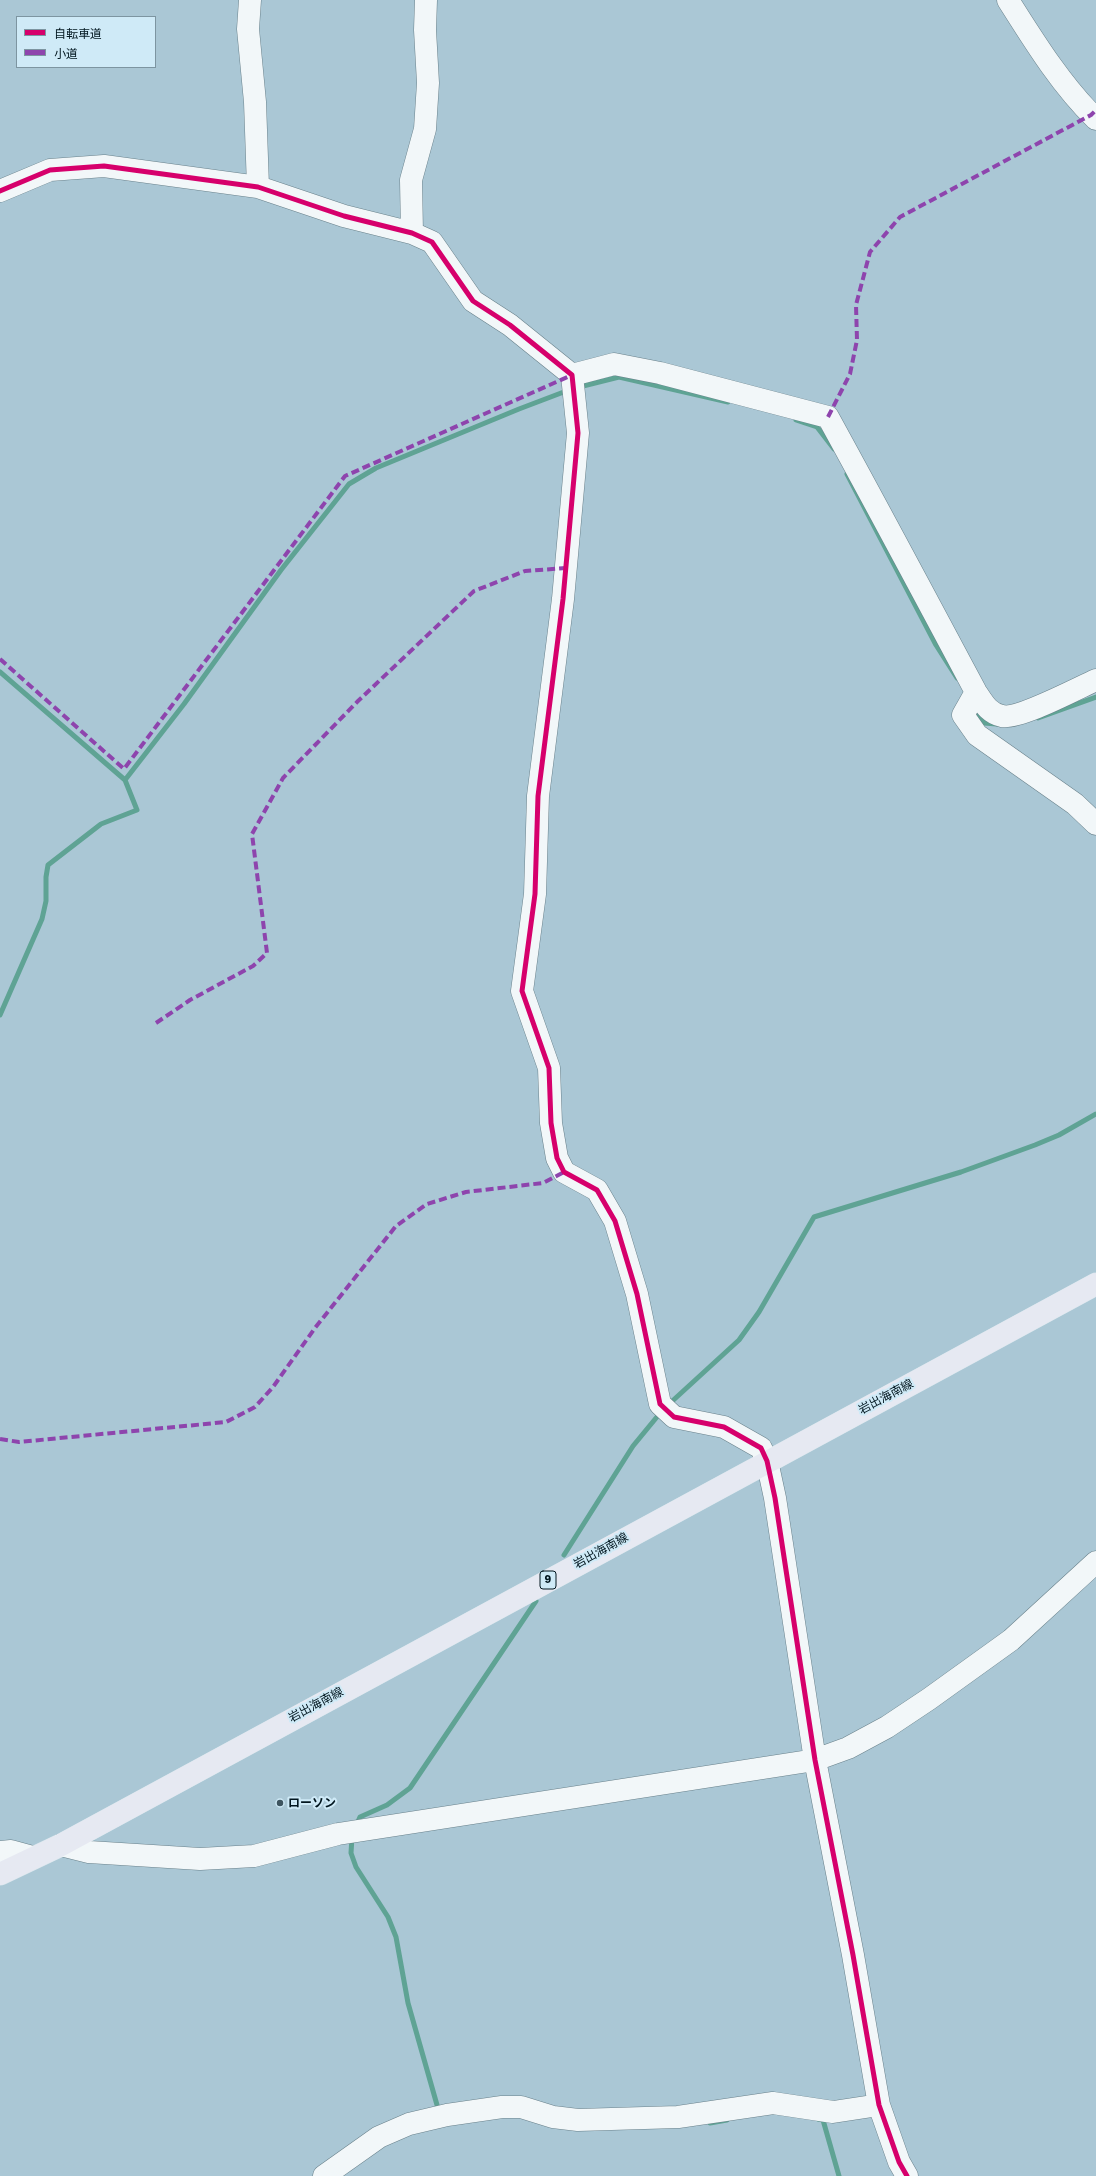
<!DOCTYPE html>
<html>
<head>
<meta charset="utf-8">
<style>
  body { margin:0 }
  #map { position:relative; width:1096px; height:2176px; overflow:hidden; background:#aac7d5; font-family:"Work Sans","Noto Sans JP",sans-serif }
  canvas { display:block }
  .legend { position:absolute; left:16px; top:16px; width:140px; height:52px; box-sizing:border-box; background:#cfeaf7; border:1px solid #7d95a1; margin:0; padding:5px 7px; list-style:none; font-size:12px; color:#02161f }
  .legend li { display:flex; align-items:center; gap:8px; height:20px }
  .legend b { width:20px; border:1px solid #7d95a1 }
</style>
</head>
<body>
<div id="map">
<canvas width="1096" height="2176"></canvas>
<ul class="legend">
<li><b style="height:5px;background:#d6006c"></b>自転車道</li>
<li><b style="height:5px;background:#8e44ad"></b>小道</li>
</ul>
</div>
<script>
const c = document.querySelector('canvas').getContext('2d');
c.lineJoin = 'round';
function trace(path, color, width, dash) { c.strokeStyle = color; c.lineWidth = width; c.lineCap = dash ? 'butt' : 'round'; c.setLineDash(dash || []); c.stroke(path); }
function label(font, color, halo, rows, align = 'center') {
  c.font = font + ' "Work Sans","Noto Sans JP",sans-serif'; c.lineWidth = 4; c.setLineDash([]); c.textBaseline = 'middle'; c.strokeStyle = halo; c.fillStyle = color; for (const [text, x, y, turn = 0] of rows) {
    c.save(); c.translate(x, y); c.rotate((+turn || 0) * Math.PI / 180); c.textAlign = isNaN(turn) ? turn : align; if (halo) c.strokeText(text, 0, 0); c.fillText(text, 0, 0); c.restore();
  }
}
trace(new Path2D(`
  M579,387L619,377L728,402
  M796,420L817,427L834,449
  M847,474L936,645L957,678
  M0,672L125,780L137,810L101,824L48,865L46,877V901L42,919L0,1015
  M976,710L984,723L997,724
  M1038,718L1096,697
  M125,780L184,704L281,570L349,484L376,468L519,409L569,390
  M668,1405L739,1340L759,1312L814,1217L961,1172L1035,1145L1059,1135L1096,1114
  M564,1555L633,1446L661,1412
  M357,1824L360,1817L387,1805L410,1788L536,1601
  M352,1837L351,1853L356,1867L388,1917L396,1937L408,2003L439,2112
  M818,2119L823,2120L839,2176
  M710,2123L727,2120`), '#5fa394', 5);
const minor = new Path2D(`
  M250,0L248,29L255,102L258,187
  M1008,0C1034,41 1061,85 1096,119
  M0,191L50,170L104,166L258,187L344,216L412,233L432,242L473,301L510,325L572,375L578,433L563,599L538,796L535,894L522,991L549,1068L551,1123L557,1158L564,1172L597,1190L615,1221L637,1294L660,1404L674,1417L724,1427L761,1448L767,1461L775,1498L815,1760L853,1955L879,2105L899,2162L907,2176
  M412,233L411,180L425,129L428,83L425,30L426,0
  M572,375L614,364L660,373L828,417C878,508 927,600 976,692C983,702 988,713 1002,716C1018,720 1078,688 1096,680
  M976,692L963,715L977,735L1075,804L1096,824
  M61,1845L89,1852L200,1859L254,1856L338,1834L815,1760L848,1748L887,1727L929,1699L1011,1640L1096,1562
  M0,1852L11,1851L33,1857
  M324,2176L379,2137L409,2124L447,2115L502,2107H521L553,2117L578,2120L678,2117L773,2103L833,2112L879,2105`);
const major = new Path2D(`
  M0,1874L61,1845L1096,1284`);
trace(minor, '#69818b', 23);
trace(major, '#d9e6ec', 23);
trace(minor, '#f2f7f9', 22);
trace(major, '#e6e9f2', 22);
trace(new Path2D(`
  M828,417L850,374L857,340L856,305L870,252L900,217L1091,115L1096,110
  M0,659L124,769L345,476L572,375
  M156,1023L190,1000L253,966L267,953L252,834L283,778L358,701L474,591L525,571L566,568
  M0,1439L19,1442L226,1422L255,1407L273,1387L315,1328L396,1226L427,1204L466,1192L543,1183L564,1172`), '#8e44ad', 4, [8, 4]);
trace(new Path2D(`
  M0,191L50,170L104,166L258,187L344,216L412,233L432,242L473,301L510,325L572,375L578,433L563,599L538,796L535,894L522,991L549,1068L551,1123L557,1158L564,1172L597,1190L615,1221L637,1294L660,1404L674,1417L724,1427L761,1448L767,1461L775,1498L815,1760L853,1955L879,2105L899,2162L907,2176`), '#d6006c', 5);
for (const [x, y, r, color] of [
  [280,1803,4,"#3d545f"]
]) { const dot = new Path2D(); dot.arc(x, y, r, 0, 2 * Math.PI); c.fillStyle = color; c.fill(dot); trace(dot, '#cfeaf7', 1.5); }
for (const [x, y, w] of [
  [548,1580,16]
]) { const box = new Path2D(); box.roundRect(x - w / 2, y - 9, w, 18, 3); c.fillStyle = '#cfeaf7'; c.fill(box); trace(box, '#02161f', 1); }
label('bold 11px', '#02161f', null, [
  ["9",548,1580]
]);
label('12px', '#02161f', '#cfeaf7', [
  ["岩出海南線",886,1397,-28],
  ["岩出海南線",601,1551,-29],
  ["岩出海南線",316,1705,-28]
]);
label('bold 12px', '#02161f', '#cfeaf7', [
  ["ローソン",288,1803]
], 'left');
</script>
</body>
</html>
